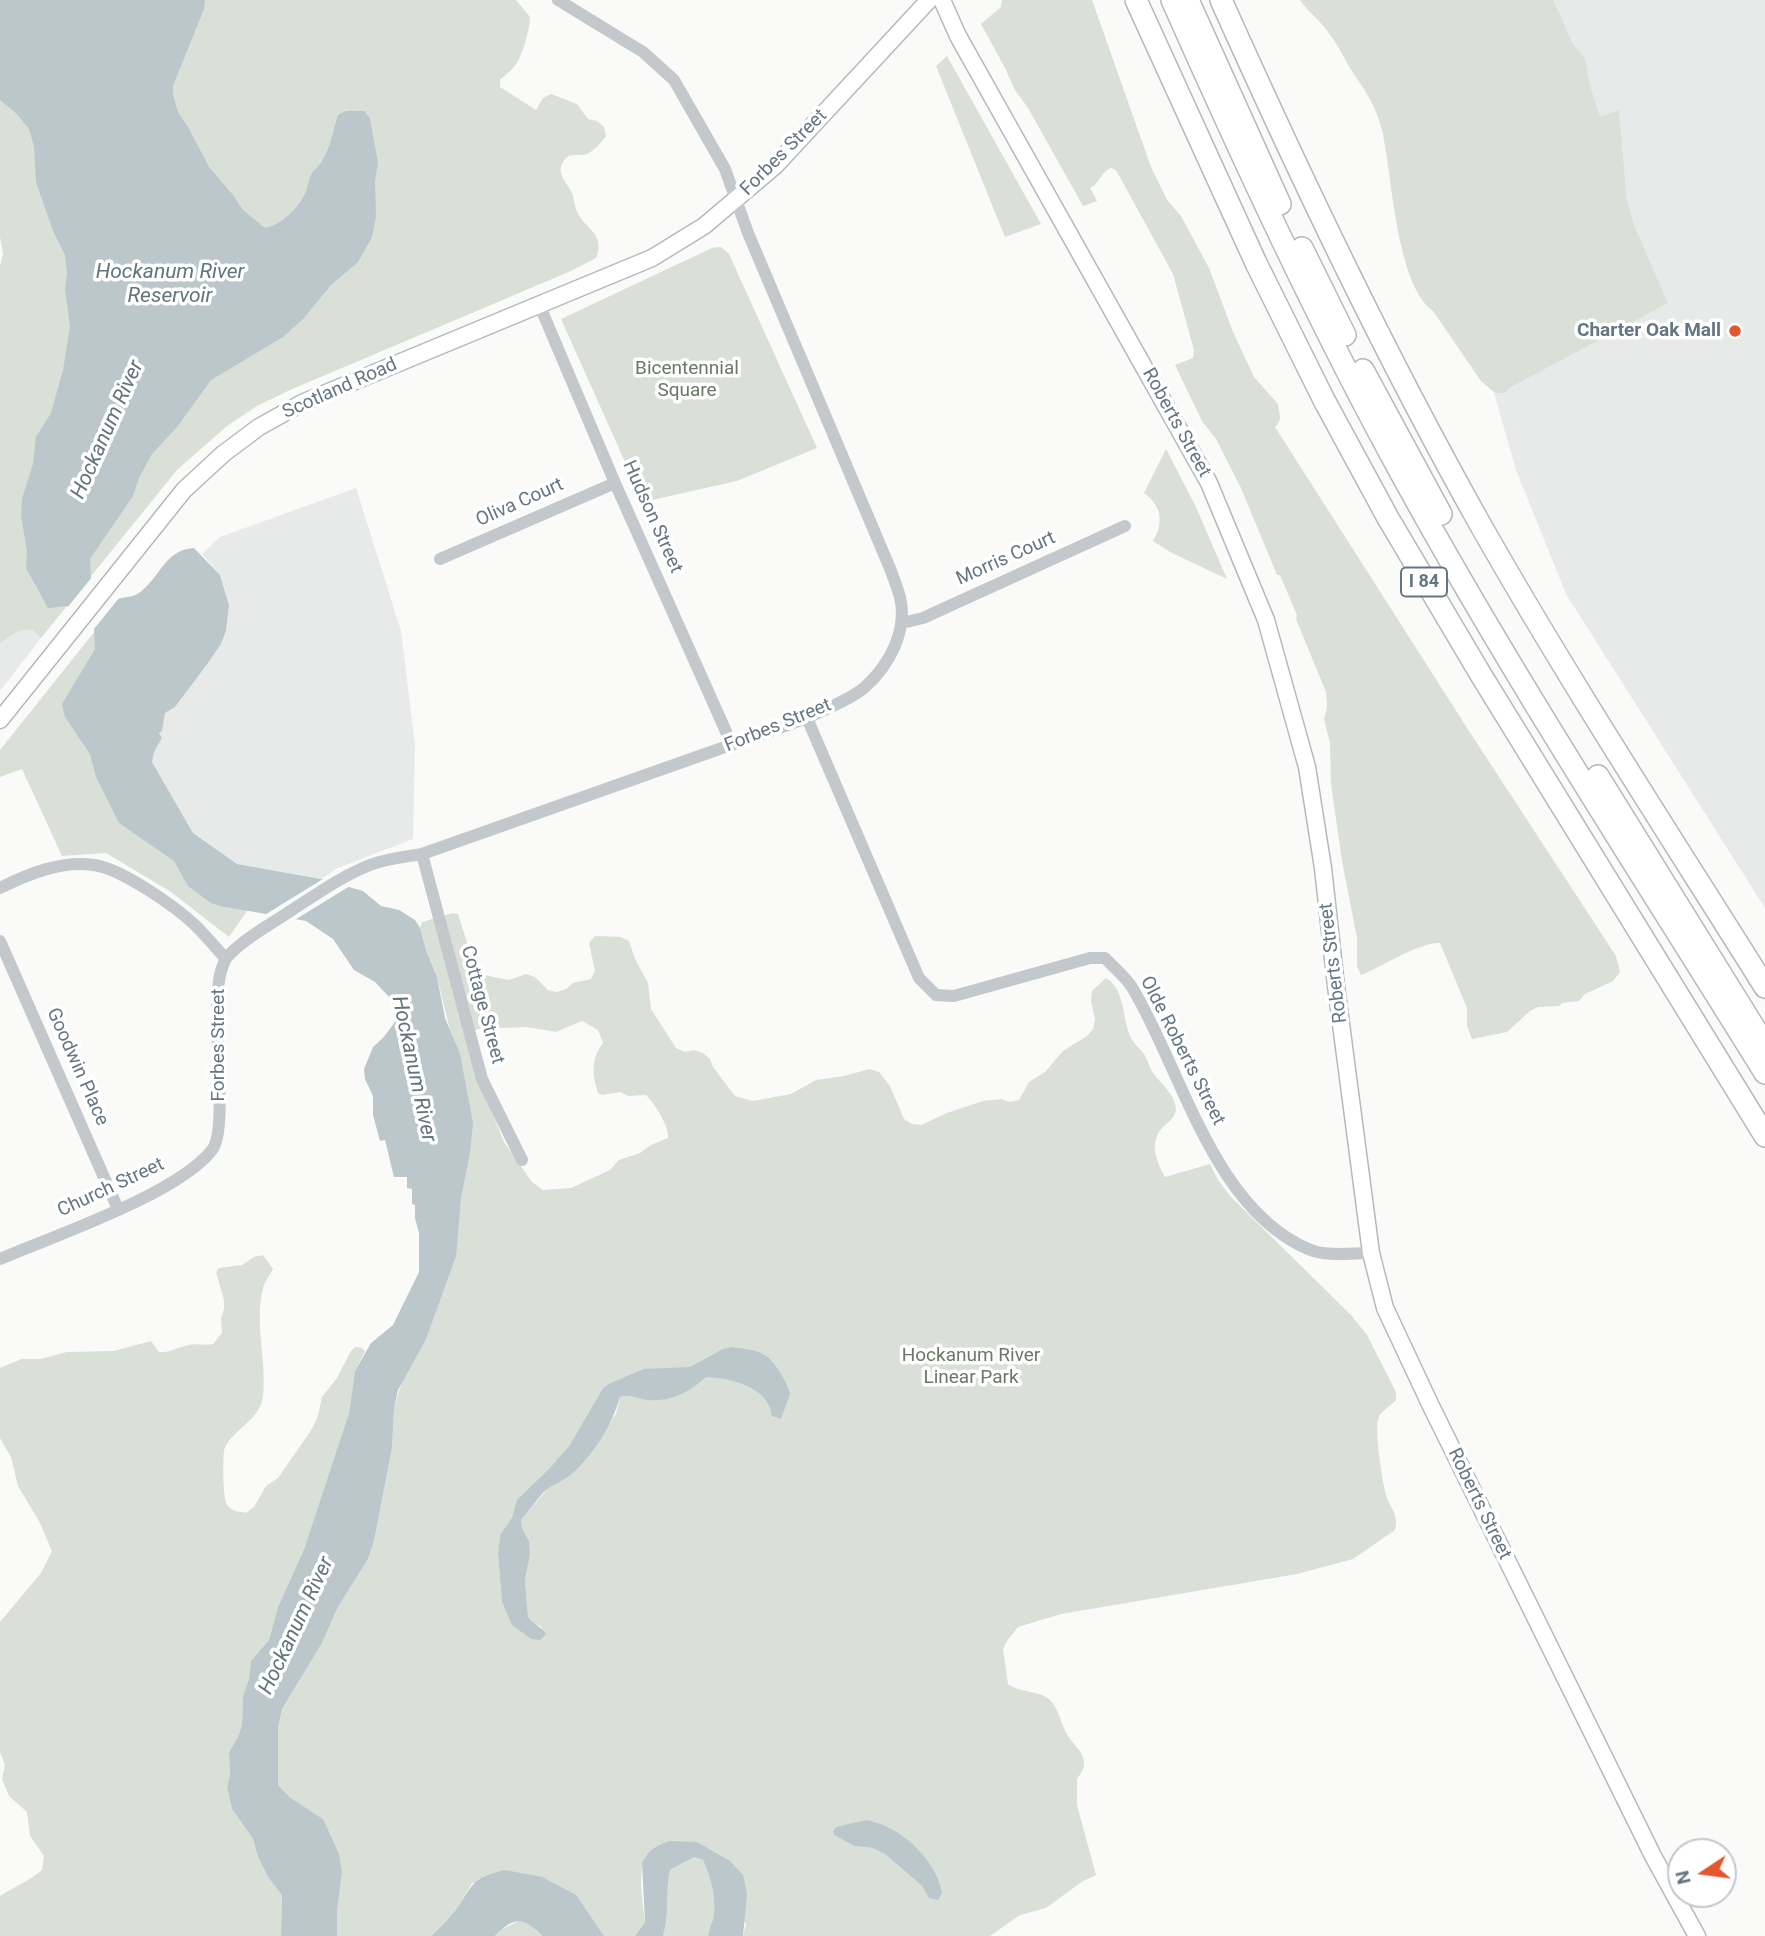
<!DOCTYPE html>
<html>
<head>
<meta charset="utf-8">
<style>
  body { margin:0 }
  #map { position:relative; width:1765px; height:1936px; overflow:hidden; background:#fafaf8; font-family:Roboto,sans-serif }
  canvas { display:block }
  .north { position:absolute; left:1667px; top:1838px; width:70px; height:70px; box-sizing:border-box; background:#fff; border:2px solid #c1c8cd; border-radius:50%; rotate:257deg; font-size:19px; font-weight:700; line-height:28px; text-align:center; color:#657683 }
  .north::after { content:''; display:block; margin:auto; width:24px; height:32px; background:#e4572e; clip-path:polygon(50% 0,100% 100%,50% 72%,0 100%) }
</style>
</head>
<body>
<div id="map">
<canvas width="1765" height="1936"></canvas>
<div class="north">N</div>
</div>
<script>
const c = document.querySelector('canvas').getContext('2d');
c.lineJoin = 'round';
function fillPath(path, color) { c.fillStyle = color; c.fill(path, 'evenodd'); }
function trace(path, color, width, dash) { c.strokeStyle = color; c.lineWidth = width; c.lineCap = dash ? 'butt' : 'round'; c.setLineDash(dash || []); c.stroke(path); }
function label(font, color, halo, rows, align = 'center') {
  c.font = font + ' Roboto,sans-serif'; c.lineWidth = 7; c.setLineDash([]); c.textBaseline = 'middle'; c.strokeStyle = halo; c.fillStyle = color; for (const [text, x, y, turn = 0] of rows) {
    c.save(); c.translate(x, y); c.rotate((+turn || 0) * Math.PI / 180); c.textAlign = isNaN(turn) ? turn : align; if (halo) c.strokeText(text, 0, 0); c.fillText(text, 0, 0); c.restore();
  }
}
fillPath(new Path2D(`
  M1477,0H1765V908L1566,594L1516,470L1494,393L1668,303L1634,225L1627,200L1619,111L1542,142Z
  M356,488L401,631L415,745L413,839L338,868L321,879L237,864L193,833L152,762L154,752L162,738L159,733L162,731L165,713L175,707L208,663L221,644L226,631L229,604L220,575L202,554L220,537Z
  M0,594L41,638L0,691Z`), '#e8e9e9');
fillPath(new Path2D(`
  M0,0H516L530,17C530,29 522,59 513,68C509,73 504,75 500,80V87L536,110L543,98L551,94L577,104L588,119L597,121L604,127L606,136C602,142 594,151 587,154C577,157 569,151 563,162C555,174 569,184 573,196C574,201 575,207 577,212C585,229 606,234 596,258L571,271L290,390L257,406L227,426L177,470L41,638L32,629L18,631L0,643V266L3,254L0,237Z
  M1002,0H1092L1151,167L1167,200L1181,216L1209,268L1233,332L1254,377L1278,404L1280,417L1279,422L1275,427L1469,731L1616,956L1620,972L1613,981L1585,994L1579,1001L1562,1003L1559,1006L1538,1007L1530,1011L1507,1032L1472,1039L1467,1026V1008L1440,943C1420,942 1381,967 1361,975L1357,966V938L1342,861L1331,784L1330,743L1324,719L1327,707L1326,692L1296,619L1297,615L1280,575H1277L1241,488L1216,439L1202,421L1175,365L1193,358L1194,350L1173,274L1116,170L1111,168C1100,172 1100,184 1090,188L1097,201L1083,206L1028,108L1015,90L1004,66L981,24L1001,7Z
  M1300,0H1553L1573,44L1585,59L1590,86L1600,117L1619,110L1627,200L1634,225L1668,303L1511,387L1504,393H1495L1481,381L1433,311C1396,285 1392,173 1382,130C1376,105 1364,89 1350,68C1343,56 1337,43 1328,32C1320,20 1308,12 1300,0Z
  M947,56L1041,224L1005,237L936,66Z
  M721,247L729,254L817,448L737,481L643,502L561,319L712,248Z
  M1166,449L1196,507L1227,579L1170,552L1153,541C1164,523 1162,506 1144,493Z
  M107,616L134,790L262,889L229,937L171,892L106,853L62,856L22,769L0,777V750Z
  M453,913L458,914L470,952L477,958L484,975L509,980L526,974L535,977L548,990L557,992L566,989L573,983L591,979L595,971L589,943L595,936L621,937L629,941L635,959L648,983L651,1009L676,1048L685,1052L694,1050L703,1053L710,1059L713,1067L735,1096L753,1101L791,1094L816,1080L844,1076L870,1069L879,1072L890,1086L904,1119L912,1124L921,1125L947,1113L983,1101L1001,1099L1010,1102L1019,1100L1029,1082L1045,1072L1063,1051L1087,1036L1093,1029L1095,1019L1091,1001L1092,991L1106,978C1127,990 1121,1023 1133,1041C1136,1046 1140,1049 1144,1054C1148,1060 1149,1067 1153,1073C1161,1084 1176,1095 1176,1110C1175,1118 1168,1122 1163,1127C1149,1141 1156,1162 1165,1177L1210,1164L1218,1180L1231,1197L1351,1315L1367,1335L1396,1392V1400C1390,1407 1381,1410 1378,1419C1375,1434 1382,1480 1386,1495C1390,1509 1399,1513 1395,1530L1353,1559L1297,1574L1061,1614L1018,1627L1007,1641L1003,1649L1008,1684C1020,1693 1039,1690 1050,1700C1059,1709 1061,1725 1068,1736C1074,1746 1084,1751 1084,1764C1084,1770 1080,1774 1077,1779V1805L1096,1875L1083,1881L1046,1908L1020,1915L990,1936H743L746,1924L697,1842L646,1855C637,1875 643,1901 645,1922L635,1936H604L575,1895L472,1883L453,1914L431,1936H337V1911L342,1873L323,1819L291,1798L278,1785V1728L282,1709L322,1643L338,1607L368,1559L374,1541L392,1448L394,1409L422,1310L450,1030L437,977L426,950L420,928L422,922ZM582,1021L598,1030L603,1043C591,1059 592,1073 598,1093L602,1095L620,1092L628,1096L646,1095C654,1103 670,1127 668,1138L651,1145L640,1153L619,1160L610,1170L571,1188L543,1190L532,1182L504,1142L482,1088L472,1031L490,1026L499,1028L527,1027L556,1032ZM603,1388L620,1397L616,1414L572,1473L551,1485L521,1520L522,1528L529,1541L527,1572L525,1580L528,1616L533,1623L542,1627L531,1639L523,1633L502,1602L498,1554L500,1535L569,1446ZM867,1820C910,1828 914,1863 929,1898L922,1886L885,1854L872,1848L854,1846L834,1835Z
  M263,1255L273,1269C270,1275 265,1281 263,1288C254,1324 267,1360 263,1396C260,1420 236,1427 225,1447C222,1452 223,1500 227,1505C232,1512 239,1511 246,1513L254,1507L266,1486L278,1478L312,1429L318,1416L322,1397L337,1378L351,1351L355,1347L362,1348L365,1351L355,1371L349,1413L304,1549L278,1607L269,1640L251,1661L249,1679L243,1696L242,1725L238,1737L229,1752L230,1774L227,1787L232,1809L253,1839L258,1857L268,1877L282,1894L281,1936H0V1896C14,1887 29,1881 42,1870L44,1856L30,1836L27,1812L9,1796L2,1779L5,1765L0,1752V1622L41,1573L52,1551L39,1521L18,1486L11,1457L0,1438V1368L22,1359H40L67,1352L114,1351L151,1341L159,1352C171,1353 177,1347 189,1345C196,1343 205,1346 213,1344L222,1333L221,1318L224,1309V1300L216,1272L219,1268L242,1265L254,1257Z
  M694,1857L703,1860C710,1876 716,1896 714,1914C713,1922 709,1928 708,1936H663C670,1914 665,1893 670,1870Z
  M519,1921L528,1922L542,1936H495L502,1929Z`), '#dadfd7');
fillPath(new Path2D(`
  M0,0H205L204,9L173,86V95L178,112L188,127L209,167L233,195L243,210L265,228C282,225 297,209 305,194C308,188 308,180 312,173C315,169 320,165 322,161C331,147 333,130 338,115L346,111H364L370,118L378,163L375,181L376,217L372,237L358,262L331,285L303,319L283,337L211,380L177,427L152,454L139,478L133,496L90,559L91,578L118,599C124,597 134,597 139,593C161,577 164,550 194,548L220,575L229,605L226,631L221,644L208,663L175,707L165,713L162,731L159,733L162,738L154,752L152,762L193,833L237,864L321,879L363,891L381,906L399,910L415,920L420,928L426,950L437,977L445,1018L460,1054L473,1123L470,1152L461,1198L456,1256L426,1339L398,1390L394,1409L392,1448L374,1541L368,1559L338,1607L322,1643L282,1709L278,1728V1785L291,1798L323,1819L339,1854L342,1873L337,1911V1936H281L282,1895L268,1877L258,1857L253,1839L232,1809L227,1787L230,1774L229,1752L238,1737L242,1725L243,1696L249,1679L251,1661L269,1640L278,1607L304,1549L349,1413L355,1371L371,1343L393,1325L419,1272V1233L415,1218V1205L412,1204V1189L407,1188V1177H394L385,1140L380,1141L373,1115V1096L365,1079L364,1069L373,1047L383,1038L395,1022V1012L391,999L375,982L354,970L333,939L306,921L220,906L211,903L188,886L174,861L119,823L96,777L90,754L65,717L62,704L95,649L94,625L67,606L48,608L26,568L27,551L21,516L22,499L33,464L36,437L51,413L63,370L70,326L65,290L67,273L65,255L53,231L36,182L34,146L29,129L17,114L0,100Z
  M732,1347C743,1349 757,1349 766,1356C774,1361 788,1383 790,1394L781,1419L772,1416C769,1387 731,1378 706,1377C689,1392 672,1402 648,1400C637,1399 631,1393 620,1397C612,1425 595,1452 574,1472C565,1481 551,1484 542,1494C535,1502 529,1511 521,1520L522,1528L529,1541L530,1554L525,1580L528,1616C532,1624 541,1626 546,1634L540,1640L531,1639L512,1625L502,1602L498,1554L500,1535L512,1518L517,1500L550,1468L569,1446L603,1388L611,1383L644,1369L690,1367L723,1349Z
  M867,1820C900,1826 936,1859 942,1893L938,1900L929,1898L922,1886L885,1854L872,1848L854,1846L834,1835L833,1831L836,1827Z
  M669,1841L697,1842L730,1861L743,1875L747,1894L743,1936H708C709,1928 713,1922 714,1914C716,1896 710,1876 703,1860L694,1857L670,1870C665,1893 670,1914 663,1936H635L645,1922L642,1863C648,1850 656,1846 669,1841Z
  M505,1870L542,1877L576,1895L604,1936H542C524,1917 514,1916 495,1936H431C439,1928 448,1920 455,1911C473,1885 471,1878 505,1870Z`), '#bbc7cb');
fillPath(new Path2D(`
  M92,577L119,598L94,629L67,608Z
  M323,879L350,886L293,921L263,916Z`), '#fafaf8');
const secondary = new Path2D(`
  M942,0L958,36L1209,483L1266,620L1307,767L1323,868L1336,986L1371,1253L1385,1308L1430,1404L1653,1856L1697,1936
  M0,720L184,490L223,454L259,427L302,403L652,258L704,226L775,166L929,0`);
const motorway = new Path2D(`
  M1136,0L1256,263L1324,400L1388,518L1481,675L1765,1136
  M1172,0C1244,162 1318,322 1403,477C1515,681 1643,876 1765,1073
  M1188,0L1280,204
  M1221,0C1301,178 1384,353 1480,524C1569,681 1669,834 1765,987
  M1302,248L1345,335
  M1363,370L1441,514
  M1598,776L1765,1045`);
trace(secondary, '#b3babf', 19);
trace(motorway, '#b4b9bd', 24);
trace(new Path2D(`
  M539,304L615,483L732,745
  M440,559L615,483
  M902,623L923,618L1125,526
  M807,718L919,978L936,995L954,996L1090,958H1105C1114,968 1127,978 1133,989C1182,1071 1213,1208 1308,1249C1326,1257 1352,1253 1371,1253
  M422,854L482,1079L522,1160
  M0,888C28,874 62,860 94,865C122,869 175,906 196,926C206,936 216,948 225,958
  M0,941L118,1209
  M0,1259C54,1236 178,1194 212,1150C230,1128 209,1013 221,971C223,966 224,961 227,957C245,938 271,924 292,910C317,894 342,876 370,865C387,858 405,857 422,854L807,718C825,709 848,701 864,688C889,666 908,631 900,597C897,587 893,576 889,566L748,233L725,169L674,80L643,52L558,0`), '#c3c8cc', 12);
trace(secondary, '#fff', 16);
trace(motorway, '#fff', 21);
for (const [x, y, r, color] of [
  [1735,331,7,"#e4572e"]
]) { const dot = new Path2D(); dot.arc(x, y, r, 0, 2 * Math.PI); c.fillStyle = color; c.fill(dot); trace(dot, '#fff', 2.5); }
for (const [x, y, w] of [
  [1424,582,46]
]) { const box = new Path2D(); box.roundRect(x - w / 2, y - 14.5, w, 29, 5); c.fillStyle = '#fff'; c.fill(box); trace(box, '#657683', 2); }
label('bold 18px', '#657683', null, [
  ["I 84",1424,582]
]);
label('19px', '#657683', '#fff', [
  ["Forbes Street",784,153,-45],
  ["Scotland Road",340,389,-24],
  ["Roberts Street",1176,423,61],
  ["Oliva Court",520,503,-24],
  ["Hudson Street",652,517,66],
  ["Morris Court",1006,559,-24],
  ["Forbes Street",778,726,-22],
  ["Roberts Street",1334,963,-97],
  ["Cottage Street",482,1005,75],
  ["Forbes Street",219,1045,-90],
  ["Olde Roberts Street",1182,1051,63],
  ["Goodwin Place",77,1067,66],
  ["Church Street",111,1188,-25],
  ["Roberts Street",1479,1504,64]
]);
label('bold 19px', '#657683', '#fff', [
  ["Charter Oak Mall",1721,331]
], 'right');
label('19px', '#687a64', '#fff', [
  ["Bicentennial",687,369],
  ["Square",687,391],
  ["Hockanum River",971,1356],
  ["Linear Park",971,1378]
]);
label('italic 21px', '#60757c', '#fff', [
  ["Hockanum River",170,273],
  ["Reservoir",170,297],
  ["Hockanum River",108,430,-66],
  ["Hockanum River",413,1069,78],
  ["Hockanum River",297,1626,-65]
]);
</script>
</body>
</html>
